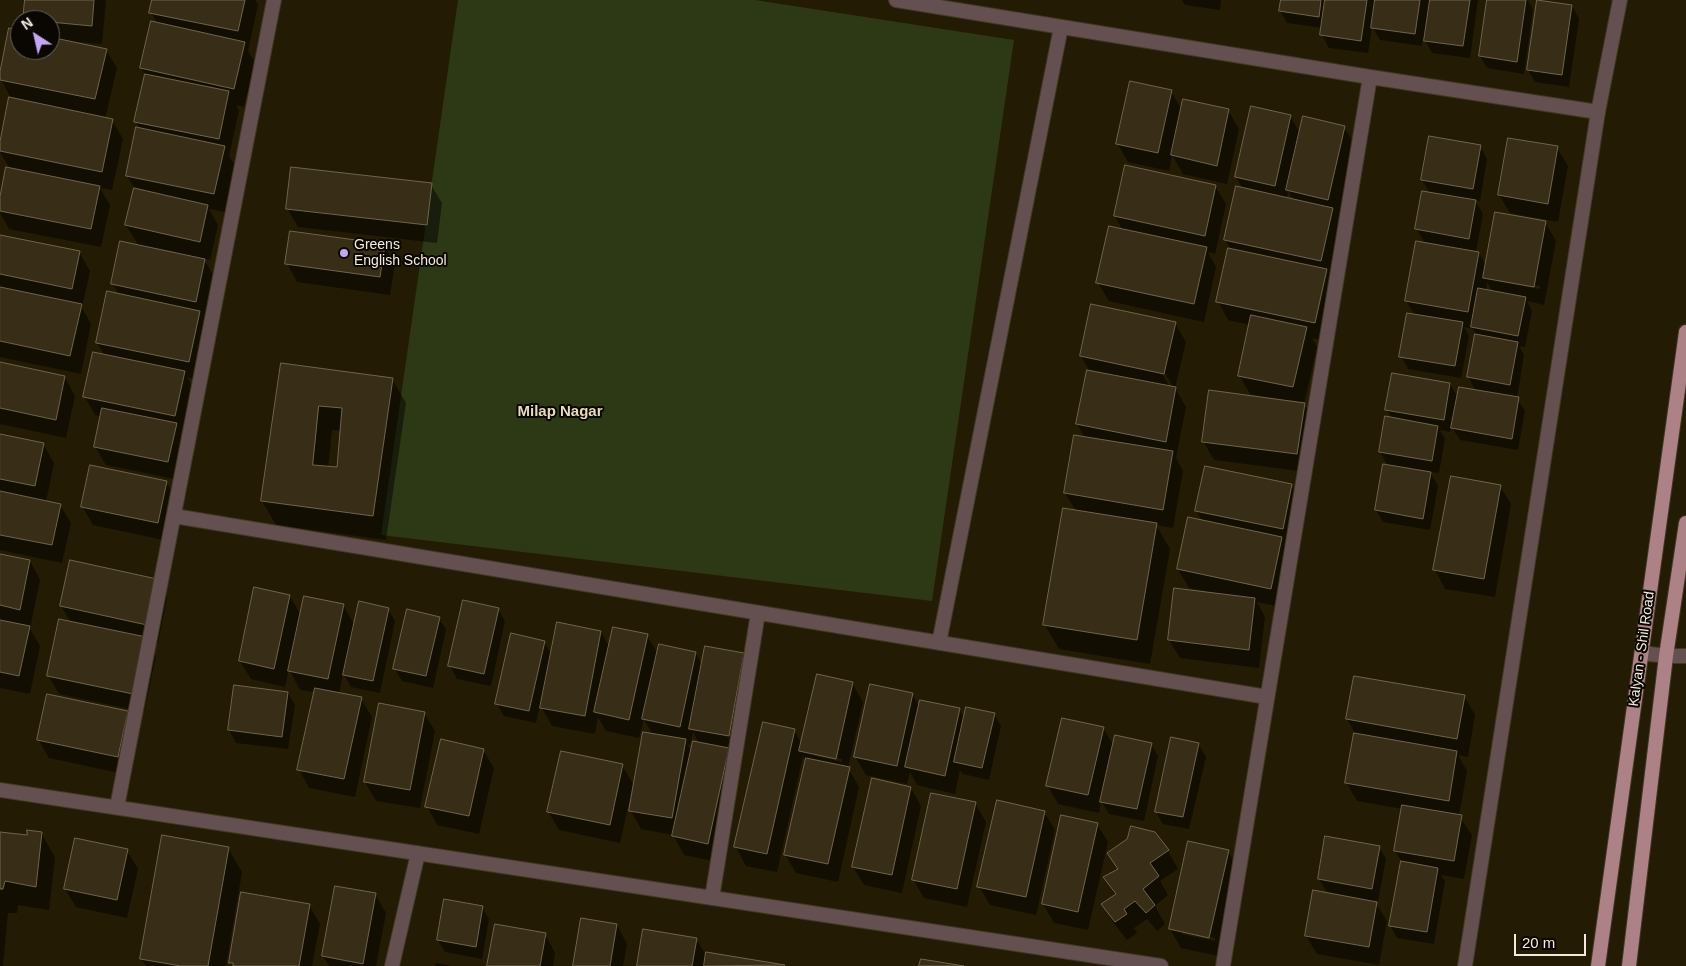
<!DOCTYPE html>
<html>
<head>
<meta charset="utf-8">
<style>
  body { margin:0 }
  #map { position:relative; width:1686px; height:966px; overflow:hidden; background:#241b04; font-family:Arial,sans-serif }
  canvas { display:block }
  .north { position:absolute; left:10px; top:10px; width:50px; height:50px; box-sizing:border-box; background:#0a0601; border:1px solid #676259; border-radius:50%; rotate:325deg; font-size:14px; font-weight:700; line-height:20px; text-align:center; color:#f2ebdd }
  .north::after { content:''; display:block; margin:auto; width:18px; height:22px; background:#c3a7f2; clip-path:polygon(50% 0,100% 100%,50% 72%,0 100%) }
  .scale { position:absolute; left:1514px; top:934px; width:72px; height:22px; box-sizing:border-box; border:2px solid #f2ebdd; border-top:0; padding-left:6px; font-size:15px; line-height:18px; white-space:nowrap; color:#f2ebdd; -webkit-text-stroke:4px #0a0601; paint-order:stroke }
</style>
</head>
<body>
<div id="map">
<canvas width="1686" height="966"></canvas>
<div class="north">N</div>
<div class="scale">20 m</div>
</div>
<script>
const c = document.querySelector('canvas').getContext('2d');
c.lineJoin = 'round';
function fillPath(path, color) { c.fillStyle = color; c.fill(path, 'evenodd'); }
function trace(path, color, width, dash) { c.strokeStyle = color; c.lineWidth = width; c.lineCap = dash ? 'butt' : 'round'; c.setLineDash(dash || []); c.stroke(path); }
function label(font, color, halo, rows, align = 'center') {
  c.font = font + ' Arial,sans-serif'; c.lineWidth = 4; c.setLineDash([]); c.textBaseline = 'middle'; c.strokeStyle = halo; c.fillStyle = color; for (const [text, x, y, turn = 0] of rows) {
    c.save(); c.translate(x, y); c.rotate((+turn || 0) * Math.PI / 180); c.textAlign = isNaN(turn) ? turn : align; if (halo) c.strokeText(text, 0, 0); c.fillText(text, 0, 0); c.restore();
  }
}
fillPath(new Path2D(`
  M458,0H755L1014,40L932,601L381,535Z`), '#2d3915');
fillPath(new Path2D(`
  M27,0H106L102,44L77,42V44L106,50L117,68L105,119L112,120L123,139L112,190L100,188L110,205L101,247L9,229L0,213V204L10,169L0,152V148L11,98L0,78L20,32V50H50V20H25Z
  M153,0H255L258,5L248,51L255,62L244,107L236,105L239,111L229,156L235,165L225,212L209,209L218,225L210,260L203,258L215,278L206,320L204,319L210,330L199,380L187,377L195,391L185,434L181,433L187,443L179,480L106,465L95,447L102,417L95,415L85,397L105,356L97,343L119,295L113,284L139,246L126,225L135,189L127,176L140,130L136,121L146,76L141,68L157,23L151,12Z
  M1182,0H1221L1220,10L1185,5Z
  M1282,0H1478L1470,58L1432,53L1423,37L1422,46L1380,40L1372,26L1368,53L1329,48L1322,35L1323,28L1287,23L1280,11Z
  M1488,0H1528L1533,10L1524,74L1487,68L1480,56Z
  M1572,6L1579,19L1569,87L1535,82L1528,70Z
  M1171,91L1182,110H1228L1239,129L1227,184L1183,174L1172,155L1169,171L1128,162L1117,143Z
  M1290,116L1300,133L1344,127L1355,145L1338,219L1343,227L1326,341L1312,338L1317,347L1304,404L1315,423L1308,472L1214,460L1203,441L1263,399L1264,397L1250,394L1239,375L1250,325L1228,320L1218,301L1230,248L1225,240L1243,189L1236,177ZM1288,191L1293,200L1287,199Z
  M1480,146L1487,159L1480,201L1475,200L1483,214L1476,252L1479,253L1487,267L1545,222L1556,241L1544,305L1527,301L1532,311L1525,347L1519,346L1524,355L1517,398L1525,411L1518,450L1460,440L1451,426L1450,432L1440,430L1445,439L1439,473L1430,472L1438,486L1430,530L1383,522L1376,510L1388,466L1380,452L1392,419L1387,410L1450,384L1458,398L1476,391L1468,377L1477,336L1473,329L1464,327L1469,336L1461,378L1408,369L1401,356L1415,315L1406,301L1425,244L1417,229L1430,193L1422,180ZM1496,279L1540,286V289L1496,281ZM1487,282L1493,292L1486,291Z
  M1557,148L1568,166L1558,222L1510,213L1499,195Z
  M431,185L442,203L437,243L298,227L287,208Z
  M1215,186L1226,204L1215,254L1208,252L1216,267L1204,322L1109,301L1098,283L1123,231L1115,216Z
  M0,236L79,252L90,271L82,308L91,324L81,374L0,357Z
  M384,245L395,264L390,295L297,282L287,263Z
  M1175,323L1186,342L1175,388L1186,407L1176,458L1183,471L1173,528L1156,525L1170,549L1150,664L1059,649L1045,625L1076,511L1065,493L1085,438L1077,424L1090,372L1081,356ZM1162,368L1173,387H1170L1160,370Z
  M0,364L65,377L75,396L66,438L0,424Z
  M282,364L392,379L406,403L386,540L276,525L262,501ZM332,430L342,431L338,468H328Z
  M0,435L43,444L54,463L46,502L60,505L71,523L62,563L0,550Z
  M166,482L177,500L168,541L93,525L82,506Z
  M1291,485L1302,503L1281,607L1257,602L1265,617L1259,668L1180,658L1169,640L1206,591L1189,588L1178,569L1202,521L1197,511Z
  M1500,486L1511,504L1495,597L1445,589L1435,570Z
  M0,555L30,561L40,580L30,629L40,646L30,694L0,688Z
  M157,580L167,598L158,643L146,640L156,656L144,712L59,694L48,675L71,622L61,606Z
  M290,596L301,616L343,605L355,626L388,609L395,621L380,693L351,687L343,673L339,694L361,699L372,717L355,797L309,788L299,769L315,692L300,690L289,669L285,687L251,679L240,661Z
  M498,609L505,621L491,686L457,679L450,666Z
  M439,618L446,630L433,688L402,681L395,669Z
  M601,632L610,648L647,636L658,654L696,653L702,665L744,654L754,673L718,862L684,855L673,835L641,829L631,811L653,735L644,719L639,738L606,731L598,717L595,734L552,726L540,705L536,723L504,716L497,704L544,642L552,655ZM693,732L699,743L692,752L687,744L690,745Z
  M852,683L863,702L848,768L859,787L838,882L796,873L785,854L806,761L803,756L777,872L746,866L736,847L794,730L802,744ZM813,753L842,759V762L813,755Z
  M235,686L288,693L295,705L288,749L236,743L229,730Z
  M912,694L920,708L959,709L965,719L994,714L1001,726L989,780L963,774L960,770L955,794L917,785L910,772L907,784L866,775L855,756Z
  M1464,696L1475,715L1468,757L1458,755L1467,771L1459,816L1472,835L1464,879L1441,875L1445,881L1434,944L1397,938L1390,925L1402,862L1395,851L1403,809L1357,801L1346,782L1355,733L1347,719Z
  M128,712L138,730L129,775L49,758L38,739Z
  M424,713L435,731L420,808L376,801L365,782Z
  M1103,728L1114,746L1151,744L1158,756L1144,821L1109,814L1101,801L1099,813L1058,804L1048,786Z
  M1199,745L1206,757L1189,829L1163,824L1156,812Z
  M483,750L494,768L479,834L437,825L427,806Z
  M622,765L633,784L620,843L559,830L548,811Z
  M911,788L921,806L902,893L864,885L853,867Z
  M975,803L986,822L967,907L924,898L913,879Z
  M1044,812L1055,830L1036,915L990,905L979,886Z
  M1097,824L1108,842L1088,930L1054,923L1043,904Z
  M0,832L1,834L28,837L41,833L55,857L49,910L18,905L17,913H8L3,966H0Z
  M1154,833L1168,851L1178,869L1160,881L1168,895L1155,906L1165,924L1157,931L1147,919L1134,928L1137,933L1127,940L1113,922L1103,904L1115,896L1105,878L1119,871L1109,854Z
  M1326,838L1379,847L1386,859L1378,901L1374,900L1387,921L1379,965L1317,954L1306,936L1328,894L1319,879Z
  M228,848L242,872L226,966H146L141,959Z
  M127,851L138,869L127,918L76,907L65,889Z
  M1228,851L1238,870L1219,956L1181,948L1170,929ZM1182,931L1215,938V941L1182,934Z
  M375,894L386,913L376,966H329L323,956Z
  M309,905L320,924L312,966H232L230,962Z
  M482,907L489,919L482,959L445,952L438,940Z
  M617,925L627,944L623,966H574Z
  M545,934L555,953L553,966H489Z
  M696,939L707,957V953L781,966H638Z
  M436,963L453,966H435Z`), '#0007');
const building = new Path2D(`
  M25,0H94L92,26L50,22V20H23Z
  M152,0H245L238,31L149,13Z
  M1281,0H1321L1319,17L1279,11Z
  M1325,0H1367L1361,41L1320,35Z
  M1375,0H1420L1415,34L1371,28Z
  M1430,0H1470L1463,46L1424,41Z
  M1487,0H1526L1517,62L1479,56Z
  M1537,0L1572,5L1562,75L1527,70Z
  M151,21L245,42L234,89L140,68Z
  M9,28L20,31V50H50V37L107,49L95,99L0,80V72Z
  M145,74L229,91L219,139L134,122Z
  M1130,81L1172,90L1158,153L1116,144Z
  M9,97L113,119L102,172L0,151V142Z
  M1183,99L1229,109L1217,166L1171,155Z
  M1251,106L1291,115L1275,186L1235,177Z
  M1303,116L1345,126L1328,200L1286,190Z
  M136,127L225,146L214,194L126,176Z
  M1429,136L1481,145L1473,189L1421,180Z
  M1508,138L1558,146L1548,204L1498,195Z
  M1125,165L1216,185L1205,236L1114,216Z
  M6,167L100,186L91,229L0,211V197Z
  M291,167L432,183L427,225L286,209Z
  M1236,186L1333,208L1321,261L1224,240Z
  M134,188L208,205L200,242L125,225Z
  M1422,191L1476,200L1469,239L1415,229Z
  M1495,212L1546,221L1534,287L1483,278Z
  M1109,226L1207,247L1194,304L1096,283Z
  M290,231L385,244L380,277L285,264Z
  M0,235L80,251L72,289L0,274Z
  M120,241L205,259L196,302L111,284Z
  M1416,241L1479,252L1468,312L1405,301Z
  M1228,248L1327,269L1315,323L1216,302Z
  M0,287L82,304L70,356L0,341Z
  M1478,288L1526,297L1518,336L1471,327Z
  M107,291L200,311L189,362L96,343Z
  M1091,304L1176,322L1164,374L1080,356Z
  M1407,313L1463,322L1455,366L1399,357Z
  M1251,315L1307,327L1293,387L1238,376Z
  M1475,334L1518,342L1510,385L1467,377Z
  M93,352L185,371L175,416L83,397Z
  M0,362L65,376L56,420L0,408Z
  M281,363L393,378L373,516L261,501ZM319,406L342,408L337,467L313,465Z
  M1087,370L1176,387L1166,442L1076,424Z
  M1392,373L1450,383L1444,420L1385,410Z
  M1459,387L1519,397L1512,439L1451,428Z
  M1209,390L1305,403L1297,454L1202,442Z
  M102,408L177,423L168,462L94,447Z
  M1385,416L1438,426L1432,461L1379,452Z
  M0,434L44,443L35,486L0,479Z
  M1074,435L1173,451L1163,510L1064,493Z
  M1383,464L1431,472L1423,519L1375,510Z
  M90,465L167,481L158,523L81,507Z
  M1205,466L1292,484L1283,529L1195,511Z
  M1451,476L1501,485L1484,579L1433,570Z
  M0,491L61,504L52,545L0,535Z
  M1063,508L1157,523L1137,640L1043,625Z
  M1188,517L1282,537L1271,589L1177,569Z
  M0,554L30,560L20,610L0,605Z
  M70,560L157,579L147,625L60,606Z
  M254,587L290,595L274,669L239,661Z
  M1174,588L1255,598L1249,650L1168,640Z
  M304,596L344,604L328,679L288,671Z
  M463,600L499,608L484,674L448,666Z
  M359,601L389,608L373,681L343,675Z
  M407,609L440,617L426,676L393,669Z
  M59,619L146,637L133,694L47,676Z
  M0,620L30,626L19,676L0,672Z
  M557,622L601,631L585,716L540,708Z
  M613,627L648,634L629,720L594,712Z
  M511,633L545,641L529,711L495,704Z
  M659,644L696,652L680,727L642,719Z
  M705,646L744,653L729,736L689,729Z
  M817,674L853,682L836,759L799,751Z
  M1354,676L1465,695L1457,739L1346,719Z
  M870,684L913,693L897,766L854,757Z
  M234,685L288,692L282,737L228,730Z
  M315,688L362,697L344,779L297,770Z
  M47,694L128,711L118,757L37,740Z
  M920,700L960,708L945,776L905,767Z
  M379,703L425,712L410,790L364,782Z
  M966,707L995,713L982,768L954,762Z
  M1062,718L1104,727L1088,795L1046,786Z
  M763,722L795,729L767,854L734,847Z
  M643,732L686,739L672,818L629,811Z
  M1354,733L1457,751L1449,801L1345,783Z
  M1115,735L1152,743L1137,809L1100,802Z
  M1171,737L1199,743L1183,817L1155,812Z
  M441,739L484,749L469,816L425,807Z
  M693,741L729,748L708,844L672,836Z
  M561,751L623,764L610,825L547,812Z
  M806,758L850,767L828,864L784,855Z
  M872,778L911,787L892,875L852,867Z
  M931,793L976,802L957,889L912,880Z
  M997,800L1045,811L1026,897L977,887Z
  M1402,805L1462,815L1454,861L1394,851Z
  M1061,815L1098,823L1078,912L1042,904Z
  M1131,826L1155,832L1169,850L1150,863L1159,876L1143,889L1155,905L1146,913L1135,901L1124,909L1127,914L1115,922L1101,904L1116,894L1103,877L1118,869L1107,853L1127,839Z
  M27,830L42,832L36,887L5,881L3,889H0V832L27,835Z
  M162,835L229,847L208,966H181L140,959Z
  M1325,836L1380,846L1372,889L1318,879Z
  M75,838L128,849L117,900L64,889Z
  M1188,841L1229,850L1209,938L1169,929Z
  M1401,861L1438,868L1427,932L1389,926Z
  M335,886L376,893L363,964L322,956Z
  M1313,890L1377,902L1369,947L1305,936Z
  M241,892L310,904L299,966H233V963H229Z
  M444,899L483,906L476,947L437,940Z
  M581,918L617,924L610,966H573Z
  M495,924L546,933L540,966H487Z
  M643,929L697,938L692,966H637Z
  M706,952L785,965L704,966Z
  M921,959L964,966H919Z`);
fillPath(building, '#382e17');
trace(building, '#70644c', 1);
const minor = new Path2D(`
  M896,0L1370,77L1598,112
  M174,516L1267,697
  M939,643L1061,27
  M0,790L1161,966
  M117,807L274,0
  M712,898L758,613
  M392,966L418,853
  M1223,966L1370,77`);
const tertiary = new Path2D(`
  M1642,653L1666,656H1686
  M1465,966L1598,112L1620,0`);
const primary = new Path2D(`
  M1598,966L1686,332
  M1629,966L1666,656L1686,523`);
trace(minor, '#413822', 16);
trace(tertiary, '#413822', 16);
trace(primary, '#413822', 16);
trace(minor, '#644f51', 14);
trace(tertiary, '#644f51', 14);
trace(primary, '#ad8287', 14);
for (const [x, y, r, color] of [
  [344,253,5,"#c3a7f2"]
]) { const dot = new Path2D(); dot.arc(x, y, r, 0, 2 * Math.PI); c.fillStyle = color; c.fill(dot); trace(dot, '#0a0601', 2); }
label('14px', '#f2ebdd', '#0a0601', [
  ["Greens",354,245],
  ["English School",354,261]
], 'left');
label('14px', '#f2ebdd', '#0a0601', [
  ["Kalyan - Shil Road",1642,649,-82]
]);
label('bold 15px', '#e7dabf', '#0a0601', [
  ["Milap Nagar",560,412]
]);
</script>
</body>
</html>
